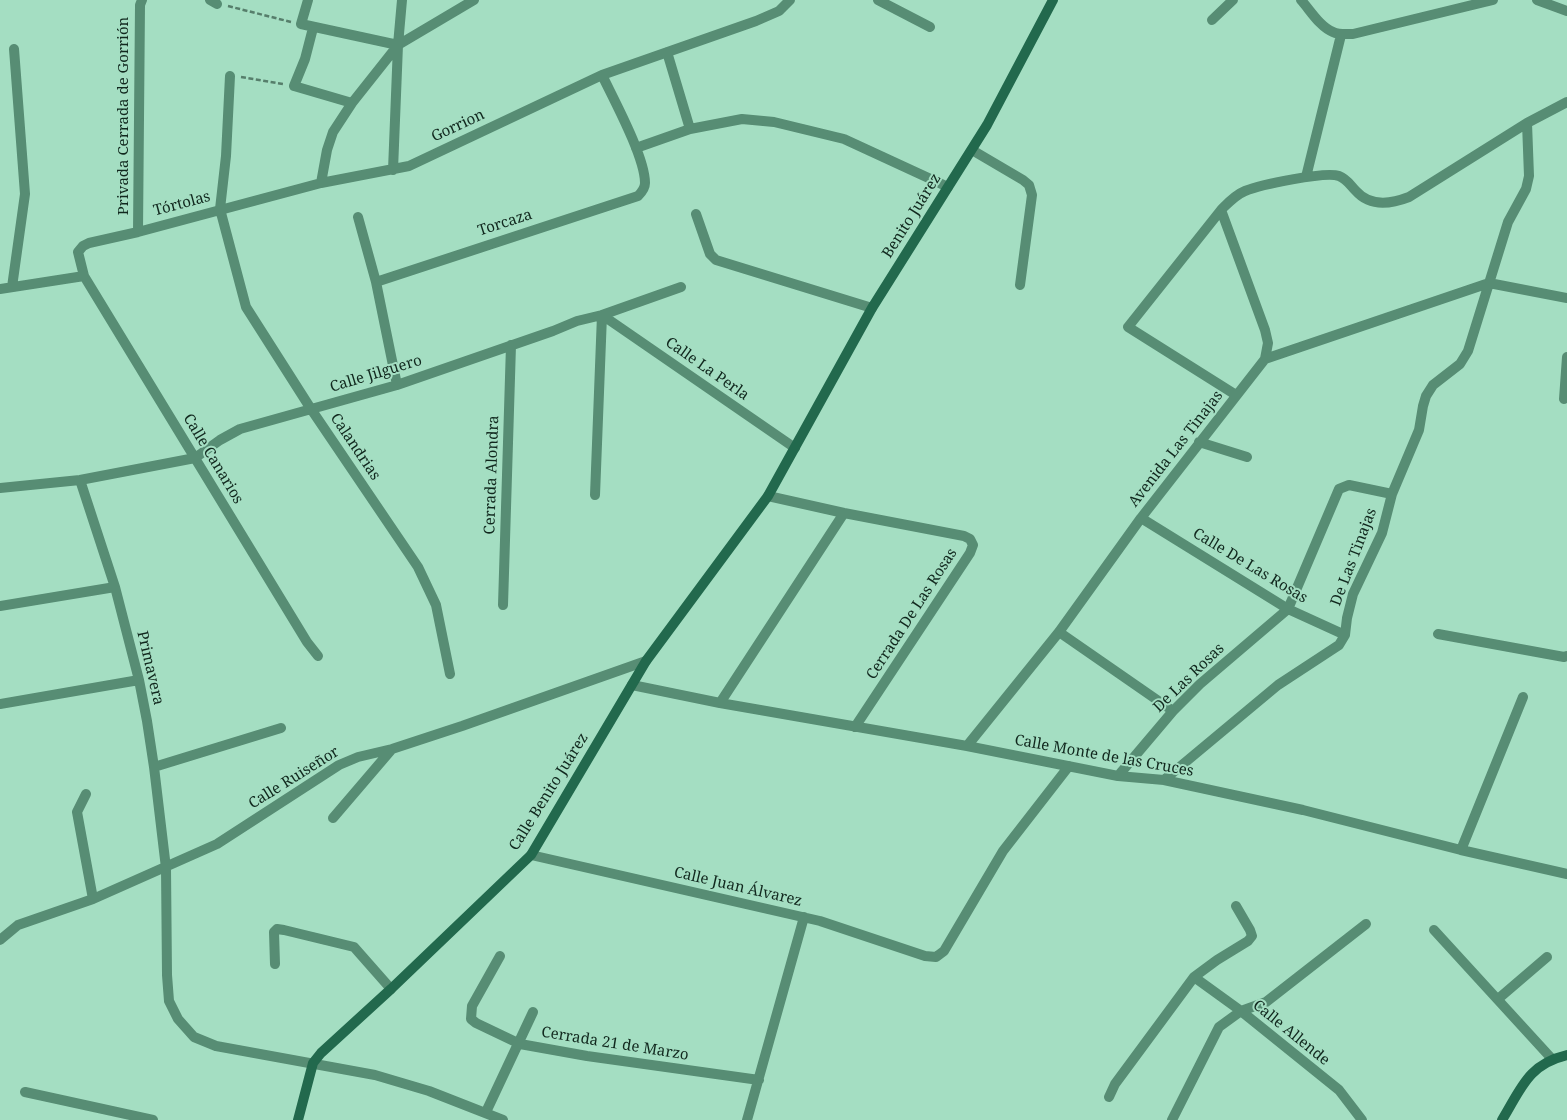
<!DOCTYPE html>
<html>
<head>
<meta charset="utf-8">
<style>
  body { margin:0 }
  canvas { display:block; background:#a4dec2 }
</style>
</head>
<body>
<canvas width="1567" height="1120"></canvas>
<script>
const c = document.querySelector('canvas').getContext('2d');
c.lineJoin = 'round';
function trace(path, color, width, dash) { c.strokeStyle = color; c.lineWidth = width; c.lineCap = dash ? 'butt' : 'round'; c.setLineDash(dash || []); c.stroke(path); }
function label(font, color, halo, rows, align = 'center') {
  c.font = font + ' "Noto Serif",serif'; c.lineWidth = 4; c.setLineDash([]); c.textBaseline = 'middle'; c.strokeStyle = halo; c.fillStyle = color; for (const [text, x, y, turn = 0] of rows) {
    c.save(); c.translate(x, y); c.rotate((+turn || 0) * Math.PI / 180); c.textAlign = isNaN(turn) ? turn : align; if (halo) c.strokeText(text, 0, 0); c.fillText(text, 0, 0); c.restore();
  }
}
trace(new Path2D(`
  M228,6L291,22
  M241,77L283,84`), '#567e6b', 2.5, [5, 2.5]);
trace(new Path2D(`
  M210,0L217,4
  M308,0L301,24L398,45
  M878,0L930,27
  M1301,0C1310,10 1320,27 1333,32C1339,35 1347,34 1353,34L1493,0
  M1537,0L1567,11
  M1212,20L1233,0
  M313,28L305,59L294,86L352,103
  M667,52L690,129
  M230,76L226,156L220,209L246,307L311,409L418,567L436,605L450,674
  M636,148L690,129L742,119L774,122L844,139L948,187
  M972,150L1023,180L1029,185L1032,195L1020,285
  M393,170L398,45L402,0
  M1306,177L1341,35
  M321,183L327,150L333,132L352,103L398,45L474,0
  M1221,210L1265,330L1268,343L1265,359
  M696,214L710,254L716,260L872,308
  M358,217L376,282L397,385
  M138,232L140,5L142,0
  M376,282L638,196C642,192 645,188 645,183C645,157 614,100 602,75
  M12,287L25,194L14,49
  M0,289L84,276
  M1236,395L1128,327L1221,210C1228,203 1235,195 1245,191C1260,185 1325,171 1339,176C1347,179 1350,185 1356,191C1370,207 1391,204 1409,197L1527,123L1567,102
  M1564,399L1567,357
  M1199,442L1247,457
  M80,480L115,587L139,680L147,721L154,767L166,868L167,975L169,1001L178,1019L194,1037L216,1046L375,1075L429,1091L503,1120
  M0,488L80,480L195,458L220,440L240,429L397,385L553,331L577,321L602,315L681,287
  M595,495L602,315L795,448
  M768,496L844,513L964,536L970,539L973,545L970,553L855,727
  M1141,518L1288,609L1345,635
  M503,605L511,345
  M0,606L115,587
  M1059,632L1173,711
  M1438,634L1564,657L1567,656
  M318,656L307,642L84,276L78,252L83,246L89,243L138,232L321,183L409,166L602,75L756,21L779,11L790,0
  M632,685L720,703L967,746L1118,776L1164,780L1303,810L1461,850L1567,874
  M720,703L844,513
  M0,704L139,680
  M967,746L1059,632L1141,518L1265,359L1489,283L1567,298
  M154,767L281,728
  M1118,776L1173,711L1200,684L1288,609L1339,489L1349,485L1392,494
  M1164,780L1278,685L1339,645L1345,635L1347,618L1353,594L1382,533L1392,494L1419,430L1423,406L1426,396L1433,385L1460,364L1468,351L1508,222L1526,189L1529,176L1527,123
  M86,794L77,812L93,899
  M333,818L392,749
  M1461,850L1523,697
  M531,855L820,921L925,956L936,957L944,951L1003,851L1069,766
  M1434,930L1552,1059
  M0,940L18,925L93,899L217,844L339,765L358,757L392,749L462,726L646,661
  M500,956L472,1006L471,1019L476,1023L520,1044L587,1056L759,1080
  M275,964L274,932L277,929L284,930L354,947L391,989
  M1194,977L1241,1011L1339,1090L1362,1120
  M1498,999L1547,957
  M25,1092L153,1120
  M1109,1097L1115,1084L1194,977L1217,960L1248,941L1252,936L1250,930L1236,906
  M486,1112L533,1012
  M747,1120L804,917
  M1172,1120L1219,1027L1241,1011L1266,1002L1366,924`), '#578d74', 10);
trace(new Path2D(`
  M298,1120L313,1063L321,1053L391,989L531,855L646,661L768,496L872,308L987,125L1053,0
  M1502,1120C1521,1089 1528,1064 1567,1055`), '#22694d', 10);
label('15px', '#11281e', '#a4dec2', [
  ["Privada Cerrada de Gorrión",124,116,-90],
  ["Gorrion",458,126,-25],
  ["Tórtolas",182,204,-15],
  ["Benito Juárez",912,216,-58],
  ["Torcaza",505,223,-18],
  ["Calle La Perla",707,369,35],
  ["Calle Jilguero",376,374,-17],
  ["Calandrias",355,447,56],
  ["Avenida Las Tinajas",1176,449,-52],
  ["Calle Canarios",213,459,59],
  ["Cerrada Alondra",492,475,-88],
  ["De Las Tinajas",1354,557,-69],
  ["Calle De Las Rosas",1250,566,31],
  ["Cerrada De Las Rosas",912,614,-57],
  ["Primavera",150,668,77],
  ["De Las Rosas",1189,678,-44],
  ["Calle Monte de las Cruces",1104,756,10],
  ["Calle Ruiseñor",294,778,-32],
  ["Calle Benito Juárez",549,792,-58],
  ["Calle Juan Álvarez",738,887,13],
  ["Calle Allende",1291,1033,39],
  ["Cerrada 21 de Marzo",615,1044,9]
]);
</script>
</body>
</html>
